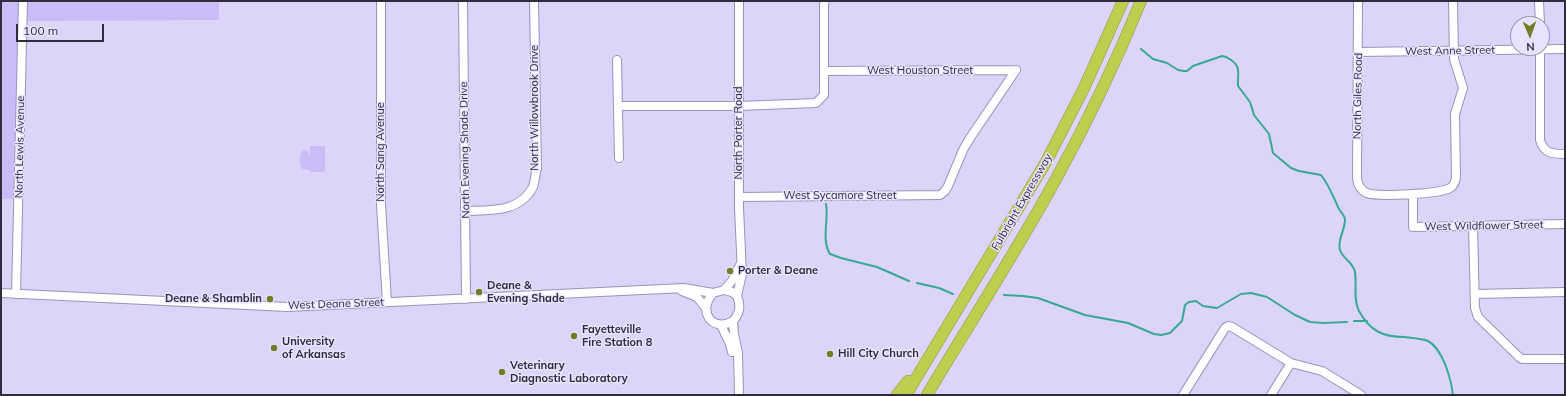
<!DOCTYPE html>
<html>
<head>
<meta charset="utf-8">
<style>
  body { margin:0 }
  #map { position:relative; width:1566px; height:396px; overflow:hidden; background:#dcd4f9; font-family:Mulish,sans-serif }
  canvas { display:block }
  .frame { position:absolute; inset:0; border:2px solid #302c3e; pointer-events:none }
  .north { position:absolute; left:1510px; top:16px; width:40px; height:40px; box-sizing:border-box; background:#e8e2ff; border:1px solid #9e99b2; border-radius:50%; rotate:178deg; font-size:11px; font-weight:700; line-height:16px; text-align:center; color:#302c3e }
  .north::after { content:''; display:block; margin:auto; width:14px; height:18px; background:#737d28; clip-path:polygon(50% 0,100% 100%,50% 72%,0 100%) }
  .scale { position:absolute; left:16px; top:24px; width:88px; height:18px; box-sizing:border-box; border:2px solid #302c3e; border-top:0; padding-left:5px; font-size:12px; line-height:14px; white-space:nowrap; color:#302c3e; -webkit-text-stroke:3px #e8e2ff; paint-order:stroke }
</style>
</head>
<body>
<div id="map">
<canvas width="1566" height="396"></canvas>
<div class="frame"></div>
<div class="north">N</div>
<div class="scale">100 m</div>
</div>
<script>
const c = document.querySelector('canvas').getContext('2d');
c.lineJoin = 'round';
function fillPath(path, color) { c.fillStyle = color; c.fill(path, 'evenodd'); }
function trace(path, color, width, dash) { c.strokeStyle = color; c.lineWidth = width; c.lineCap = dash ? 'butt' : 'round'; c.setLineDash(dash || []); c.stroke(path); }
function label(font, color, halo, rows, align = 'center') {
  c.font = font + ' Mulish,sans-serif'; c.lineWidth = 3; c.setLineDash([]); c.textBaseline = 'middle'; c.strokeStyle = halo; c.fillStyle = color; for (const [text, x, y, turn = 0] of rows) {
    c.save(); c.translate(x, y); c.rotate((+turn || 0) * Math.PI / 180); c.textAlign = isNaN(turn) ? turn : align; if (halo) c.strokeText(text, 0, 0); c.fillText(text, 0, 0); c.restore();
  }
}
fillPath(new Path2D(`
  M1,1H219V20L22,21L19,199H1Z
  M310,146H325V172H310V170L302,169C299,162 299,155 303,150L308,151L310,158Z`), '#cabcf7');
trace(new Path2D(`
  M1141,49L1153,59L1167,63L1178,70L1184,71H1187L1193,66L1222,56C1226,56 1228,58 1231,60C1242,67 1237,76 1238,86L1250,102L1254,115L1269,134L1273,153L1291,168L1299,171L1321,175C1329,185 1333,196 1338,207C1340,212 1345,215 1345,220C1345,230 1337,240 1340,250C1343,259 1353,262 1355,272C1357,285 1353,300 1359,311C1370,331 1383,337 1404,337C1412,338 1421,338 1428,341C1443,349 1451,379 1453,395
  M826,204C829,219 821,240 830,254L841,258L877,267L909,281
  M917,283L939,288L953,294
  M1004,295L1023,296L1038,298L1085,315L1128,323L1154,334L1161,335L1170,333L1182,321L1185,305L1189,302L1196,301L1203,306L1217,308L1241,294L1251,293L1267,297L1295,315L1310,322L1323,323L1347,322
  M1354,321H1367`), '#38aa91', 2);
const minor = new Path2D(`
  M381,1V205L387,302
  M463,1L466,299
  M1358,1L1357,179C1358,185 1360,190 1367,193C1378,197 1440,194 1450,188C1454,186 1455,182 1456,178L1455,114L1463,88L1454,59L1453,1
  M1539,1L1540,24
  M1540,48V140C1544,154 1553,154 1565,154
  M1359,52L1565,49
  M617,60L619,158
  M824,71L1016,70
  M618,106H739L816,103L824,95V5L825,1
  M1413,194V227L1565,224
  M739,197L940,195L945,191L948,186L963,150L970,138L1016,70
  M465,211C491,210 519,213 533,187C535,182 535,174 537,168L534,1
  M1473,226L1475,308L1478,317L1519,357L1522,359H1565
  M724,290L732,292L737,296C741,306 740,313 733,321C712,333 697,311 713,293Z
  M724,290L732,281L740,265
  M682,291L697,297L705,307
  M1,293L287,307L684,288L713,293
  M16,294L23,1
  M1475,294L1565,292
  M737,296L742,274L739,208V1
  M733,321L734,334L738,353L739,395
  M721,325L730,344L732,352
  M1183,395L1225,328L1228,326L1232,327L1291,363L1322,371L1361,395
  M1271,395L1291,363`);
const highway = new Path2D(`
  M897,395L908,381
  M906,395L1046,162L1084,88L1123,1
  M927,395C970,323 1016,252 1056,179C1088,121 1116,62 1141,1`);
trace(minor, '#9b91bd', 10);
trace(highway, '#8d9549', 12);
trace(minor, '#fff', 8);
trace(highway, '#bfcd4f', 11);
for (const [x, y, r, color] of [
  [730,271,4,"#737d28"],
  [479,292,4,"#737d28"],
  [270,299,4,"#737d28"],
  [574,336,4,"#737d28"],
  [274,348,4,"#737d28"],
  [830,354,4,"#737d28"],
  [502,372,4,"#737d28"]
]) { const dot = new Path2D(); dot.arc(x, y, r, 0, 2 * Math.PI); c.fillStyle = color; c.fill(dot); trace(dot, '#e8e2ff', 1.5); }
label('11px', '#302c3e', '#e8e2ff', [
  ["West Anne Street",1450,51,-1],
  ["West Houston Street",920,71],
  ["North Giles Road",1358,96,-89],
  ["North Willowbrook Drive",535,108,-90],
  ["North Porter Road",739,133,-90],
  ["North Lewis Avenue",20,147,-89],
  ["North Evening Shade Drive",465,150,-91],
  ["North Sang Avenue",381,152,-90],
  ["West Sycamore Street",840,196],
  ["Fulbright Expressway",1022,202,-60],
  ["West Wildflower Street",1484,226,-1],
  ["West Deane Street",336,304,-2]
]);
label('bold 11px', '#302c3e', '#e8e2ff', [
  ["Porter & Deane",738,271],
  ["Deane &",487,286],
  ["Evening Shade",487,299],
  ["Deane & Shamblin",262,299,"right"],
  ["Fayetteville",582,330],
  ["Fire Station 8",582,343],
  ["University",282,342],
  ["of Arkansas",282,355],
  ["Hill City Church",838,354],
  ["Veterinary",510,366],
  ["Diagnostic Laboratory",510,379]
], 'left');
</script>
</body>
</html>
